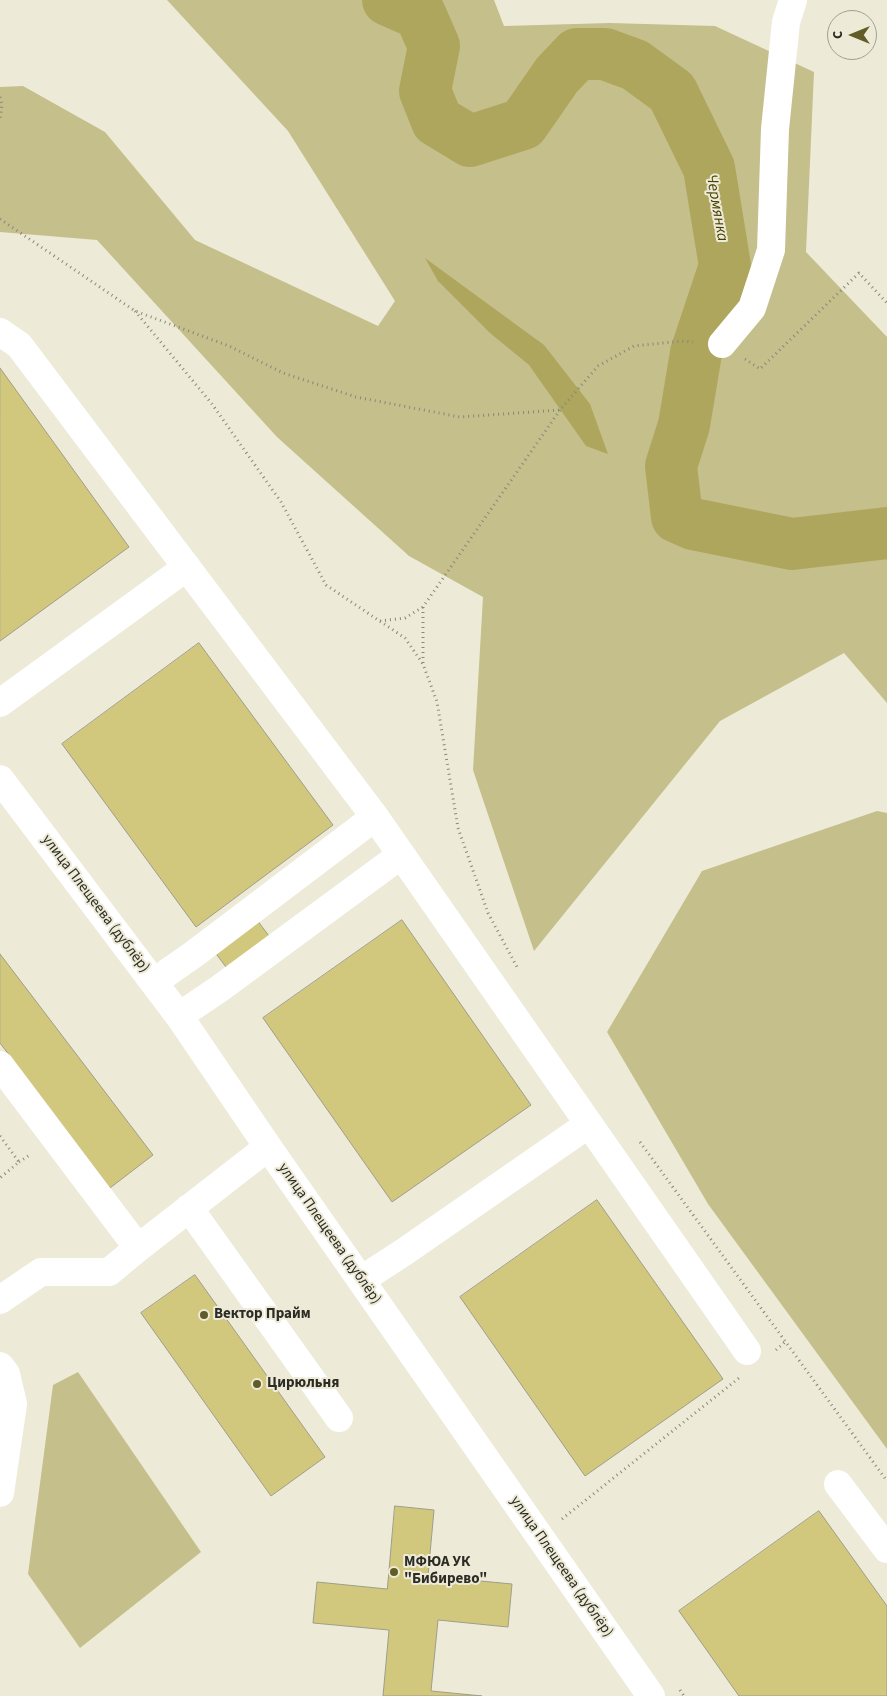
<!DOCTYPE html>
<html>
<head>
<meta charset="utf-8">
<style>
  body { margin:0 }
  #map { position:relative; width:887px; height:1696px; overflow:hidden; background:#edebd8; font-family:"Source Sans 3",sans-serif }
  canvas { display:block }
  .north { position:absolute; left:827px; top:10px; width:50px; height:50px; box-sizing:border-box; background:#edebd8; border:1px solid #a09f90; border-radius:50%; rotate:270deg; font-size:14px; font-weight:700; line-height:20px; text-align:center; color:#2c2c24 }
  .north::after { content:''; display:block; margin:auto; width:18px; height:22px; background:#625c28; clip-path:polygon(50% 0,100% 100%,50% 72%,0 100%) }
</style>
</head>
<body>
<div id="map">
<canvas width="887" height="1696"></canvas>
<div class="north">С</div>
</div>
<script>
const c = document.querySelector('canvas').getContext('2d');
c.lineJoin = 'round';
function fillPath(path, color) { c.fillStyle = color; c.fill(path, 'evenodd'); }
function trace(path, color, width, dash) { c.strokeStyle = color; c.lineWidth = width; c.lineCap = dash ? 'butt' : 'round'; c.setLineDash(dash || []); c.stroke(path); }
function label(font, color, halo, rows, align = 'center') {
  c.font = font + ' "Source Sans 3",sans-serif'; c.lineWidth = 4; c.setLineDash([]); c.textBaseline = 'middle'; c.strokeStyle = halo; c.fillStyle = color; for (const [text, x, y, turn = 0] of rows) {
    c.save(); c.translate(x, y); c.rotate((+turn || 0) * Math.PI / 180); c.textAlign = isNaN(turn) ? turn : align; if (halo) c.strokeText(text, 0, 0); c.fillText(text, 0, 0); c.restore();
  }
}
fillPath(new Path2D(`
  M167,0H494L504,26L610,23L715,26L814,72L806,252L887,337V703L844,653L720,721L534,951L473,770L483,597L409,556L277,437L97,240L0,232V87L23,86L105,132L195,240L378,326L395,301L288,131Z
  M877,811L887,813V1449L708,1204L607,1032L702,871Z
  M78,1372L201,1552L80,1648L28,1574L53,1385Z`), '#c5bf8b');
fillPath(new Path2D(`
  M425,258L544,345L590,404L608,454L586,446L529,365L490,333L438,281Z`), '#afa65e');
trace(new Path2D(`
  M388,0L420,14L434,46L425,91L437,121L470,141L523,124L557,75L577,54H605L635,65L672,92L709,168L725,266L696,353L684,425L671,466L677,517L693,524L792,544L887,533`), '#afa65e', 52);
const building = new Path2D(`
  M0,368L129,547L0,641Z
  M199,643L333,825L196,927L62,744Z
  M257,920L272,940L229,971L214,951Z
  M402,920L531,1105L392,1202L263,1018Z
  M0,954L153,1155L110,1188L0,1043Z
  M597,1200L723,1379L585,1476L460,1297Z
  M195,1275L325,1457L271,1496L141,1313Z
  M395,1506L434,1510L428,1576L512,1584L508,1627L438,1620L431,1691L482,1696H383L389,1630L313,1623L317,1582L387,1589Z
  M819,1511L887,1606V1696H739L679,1611Z`);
fillPath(building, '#d1c87e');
trace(building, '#9f9d8a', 1);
trace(new Path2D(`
  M0,97L2,104L0,120
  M0,219L135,311L229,346L283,373L356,397L460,417L560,410L598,366L634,346L682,341L693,342
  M135,311L212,404L281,502L326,585L405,638L423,664L437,702L458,828L488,913L517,967
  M745,359L760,369L859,273L887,303
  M380,621L405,618L423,607
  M423,663V607L560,410
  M0,1136L19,1162L0,1178
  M640,1142L887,1481
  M19,1162L31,1154
  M776,1350L785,1342
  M562,1519L739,1378
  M680,1690L684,1696`), '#88877a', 3, [1, 4]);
trace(new Path2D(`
  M0,332L19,345L375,817L747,1351
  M722,344L752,308L771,250L775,129L786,22L793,0
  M0,703L187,567
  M0,779L179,1016L268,1147L651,1696
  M154,982L194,954L375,817
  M179,1016L219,989L401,855
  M0,1065L138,1248L268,1147
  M189,1208L339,1418
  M361,1280L404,1252L589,1124
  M0,1300L41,1272H109L138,1248
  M0,1366L6,1374L13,1404L0,1493
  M838,1484L887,1549`), '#fff', 28);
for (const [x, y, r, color] of [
  [204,1315,5,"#625c28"],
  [257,1384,5,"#625c28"],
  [394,1572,5,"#625c28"]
]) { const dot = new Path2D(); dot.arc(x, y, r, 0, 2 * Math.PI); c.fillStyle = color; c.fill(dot); trace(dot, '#edebd8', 2); }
label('15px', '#2c2c24', '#edebd8', [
  ["улица Плещеева (дублёр)",95,904,53],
  ["улица Плещеева (дублёр)",329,1234,55],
  ["улица Плещеева (дублёр)",561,1567,55]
]);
label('bold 15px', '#2c2c24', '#edebd8', [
  ["Вектор Прайм",214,1315],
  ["Цирюльня",267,1384],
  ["МФЮА УК",404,1563],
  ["\"Бибирево\"",404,1580]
], 'left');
label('italic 16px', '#474003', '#edebd8', [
  ["Чермянка",716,208,80]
]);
</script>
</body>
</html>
